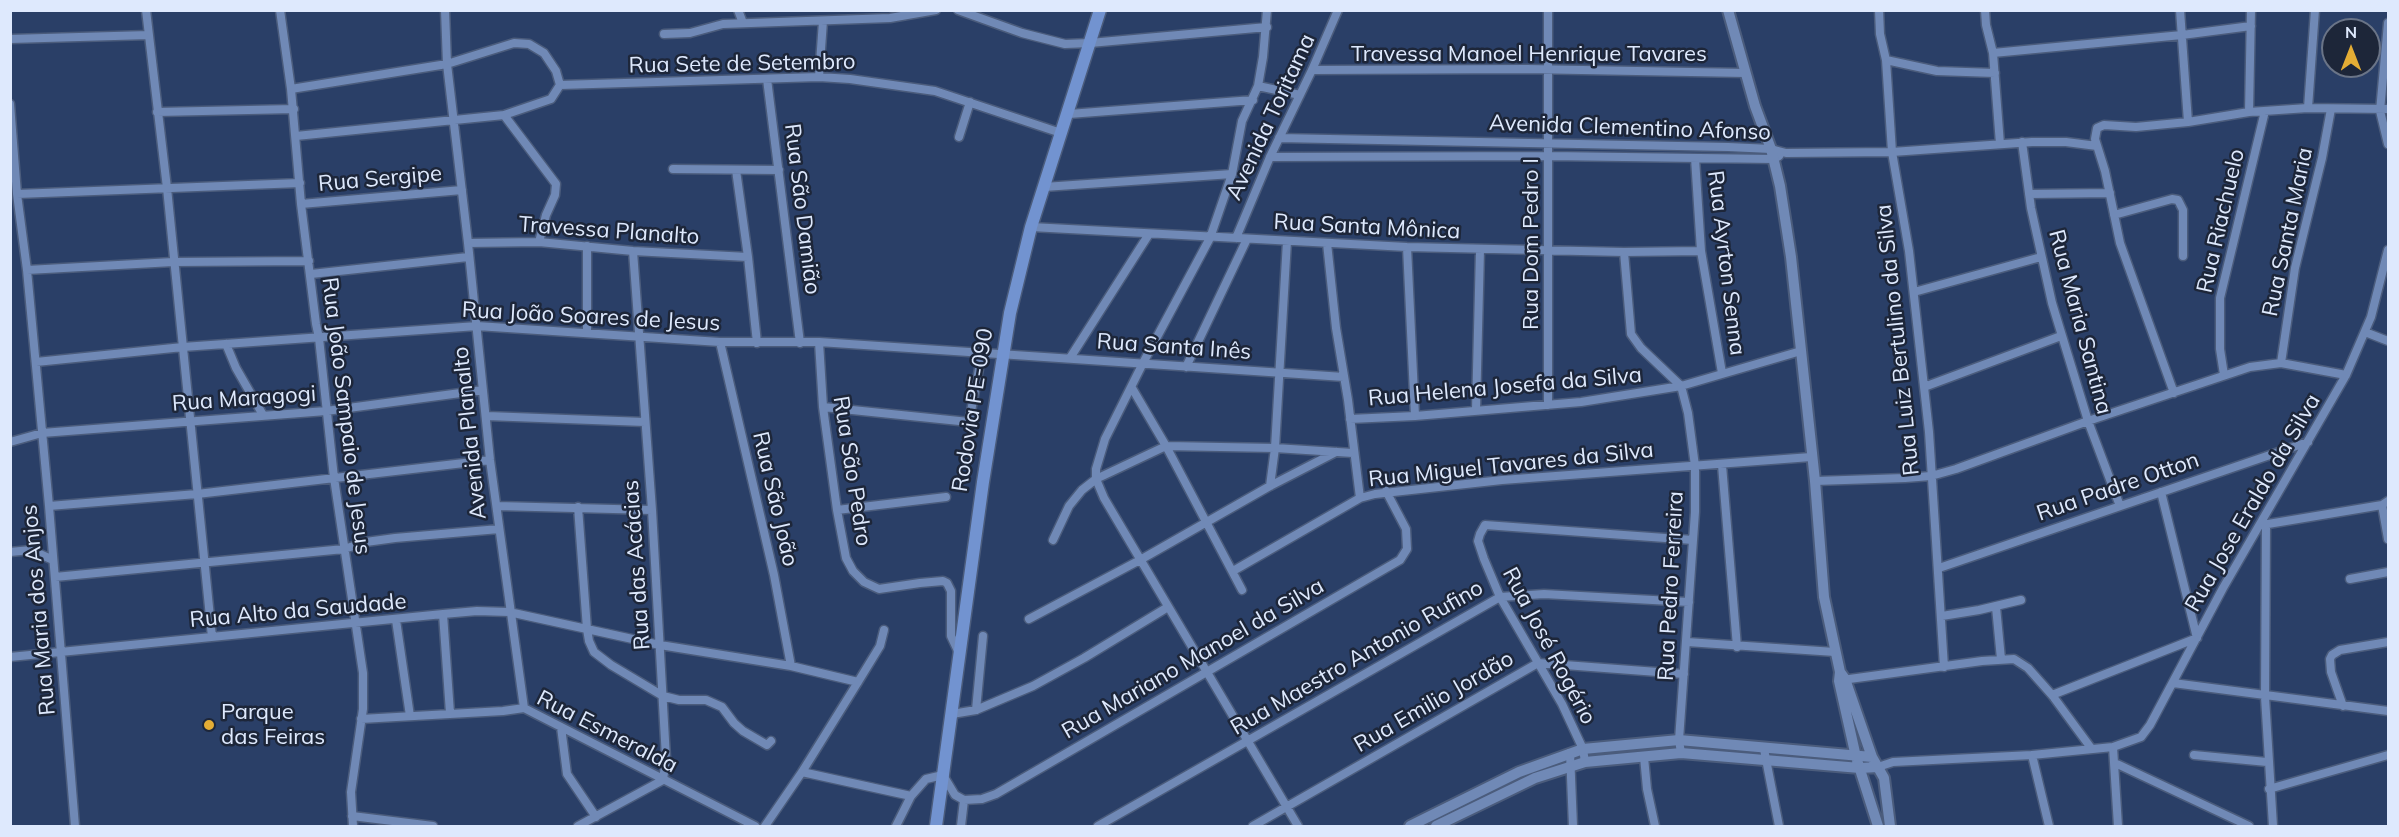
<!DOCTYPE html>
<html>
<head>
<meta charset="utf-8">
<style>
	body { margin:0 }
	#map { position:relative; width:2399px; height:837px; overflow:hidden; background:#2a3f67; font-family:Mulish,sans-serif }
	canvas { display:block }
	.frame { position:absolute; inset:0; border:12px solid #dee9fd; pointer-events:none }
	.north { position:absolute; left:2321px; top:18px; width:60px; height:60px; box-sizing:border-box; background:#1d2639; border:2px solid #6a7487; border-radius:50%; rotate:0deg; font-size:16px; font-weight:700; line-height:24px; text-align:center; color:#dee9fd }
	.north::after { content:''; display:block; margin:auto; width:21px; height:27px; background:#e4ad35; clip-path:polygon(50% 0,100% 100%,50% 72%,0 100%) }
</style>
</head>
<body>
<div id="map">
<canvas width="2399" height="837"></canvas>
<div class="frame"></div>
<div class="north">N</div>
</div>
<script>
const g = document.querySelector('canvas').getContext('2d');
g.lineJoin = 'round';
function shape(rows) {
  const path = new Path2D();
  for (const r of rows) {
    path.moveTo(r[0], r[1]);
    for (let i = 2; i < r.length; i += 2) path.lineTo(r[i], r[i + 1]);
  }
  return path;
}
function stroke(path, color, width, dash) {
  g.strokeStyle = color;
  g.lineWidth = width;
  g.lineCap = dash ? 'butt' : 'round';
  g.setLineDash(dash || []);
  g.stroke(path);
}
function drawText(font, color, halo, rows, align = 'center') {
  g.font = font + ' Mulish,sans-serif';
  g.lineWidth = 5;
  g.setLineDash([]);
  g.textBaseline = 'middle';
  g.strokeStyle = halo;
  g.fillStyle = color;
  for (const [text, x, y, turn = 0] of rows) {
    g.save();
    g.translate(x, y);
    g.rotate((+turn || 0) * Math.PI / 180);
    g.textAlign = isNaN(turn) ? turn : align;
    if (halo) g.strokeText(text, 0, 0);
    g.fillText(text, 0, 0);
    g.restore();
  }
}
const minor = shape([
	[146,10,167,188,212,637],
	[280,10,291,89,301,204,316,324,319,338,334,478,363,673,363,709,351,792,353,826],
	[445,10,447,64,468,243,490,460,524,708],
	[738,10,743,23],
	[958,10,1022,33,1065,44,1090,43,1267,27],
	[1267,10,1263,57,1258,86,1242,121,1232,174,1210,238,1143,363,1105,439,1096,469,1096,479,1104,498,1298,826],
	[1879,10,1880,34,1886,60,1892,152,1909,251,1929,432,1944,667],
	[1985,10,1986,25,1993,53,2000,144],
	[2180,10,2188,122],
	[2388,23,2380,111,2388,144],
	[664,34,690,33,723,24,890,18,936,10],
	[10,39,149,35],
	[1993,53,2182,35,2251,26],
	[1886,60,1937,71,1995,73],
	[1312,70,1527,69,1746,73],
	[819,77,823,21],
	[767,79,800,343],
	[560,85,819,77,850,79,935,91,1061,133],
	[1258,86,1300,95],
	[291,89,447,64,514,43,529,44,544,53,556,71,560,85],
	[10,104,17,194,27,270,49,506,75,826],
	[2308,108,2315,10],
	[157,112,294,109],
	[2249,112,2251,10],
	[1069,114,1253,100],
	[504,115,556,184,555,195,546,215,539,242],
	[296,136,504,115,551,99,560,85],
	[959,137,970,102],
	[1279,138,1728,147,1771,149,1786,153,1892,152,2032,142,2066,142,2097,146],
	[2022,142,2031,208,2052,303,2088,421,2120,506],
	[1270,157,1549,156,1774,159,1779,156],
	[1695,158,1701,251,1722,373],
	[673,169,779,170],
	[736,170,748,257,757,343],
	[1044,187,1232,174],
	[17,194,300,183],
	[2029,194,2110,193],
	[301,204,462,190],
	[2114,215,2172,199,2178,200,2183,210,2183,256],
	[1031,227,1407,247,1624,252,1701,251],
	[1236,238,1270,157,1312,70,1338,10],
	[468,243,539,242,633,251,748,257],
	[1327,243,1336,328,1348,400,1360,498],
	[587,246,587,333],
	[1407,247,1415,416],
	[1624,252,1631,334,1641,348,1681,386,1688,413,1695,466,1695,512,1679,740,1681,753],
	[27,270,173,262,309,261],
	[311,274,468,257],
	[1914,292,2041,257],
	[2365,332,2388,341],
	[720,342,774,575,791,666],
	[819,342,823,407,837,510,846,558,853,571,864,582,879,589,920,583,943,581,947,583,951,591,951,636,959,653],
	[226,344,236,368,263,415],
	[1070,358,1149,234],
	[36,362,183,347,477,326,720,342,819,342,1344,377],
	[2281,363,2295,268,2322,158,2331,109],
	[1186,367,1247,239],
	[2224,375,2220,349,2220,298,2265,111],
	[1924,387,2061,336],
	[1132,388,1166,446,1242,590],
	[2174,393,2120,243,2105,171,2095,139,2097,128,2104,125,2136,127,2188,122,2249,112,2308,108,2388,109],
	[1548,405,1548,10],
	[823,407,969,422,982,353],
	[1476,410,1480,250],
	[487,416,645,422],
	[1350,419,1415,416,1581,402,1681,386,1801,351],
	[10,442,42,433,326,411,483,390],
	[1722,465,1737,647],
	[1815,481,1905,478,1931,476,1956,469,2088,421,2250,367,2281,363,2346,375],
	[1270,486,1275,448,1287,241],
	[2382,505,2388,539],
	[49,506,197,494,490,460],
	[497,506,652,510],
	[578,507,587,629,589,641,594,652,611,665,663,696,679,700,706,700,722,707,734,723,743,731,767,745,771,741],
	[837,510,946,497],
	[2262,525,2382,505,2388,501],
	[2266,525,2265,697,2273,826],
	[1053,540,1069,506,1082,490,1096,479,1166,446,1275,448,1353,453],
	[10,552,31,550,53,560],
	[1939,568,2308,442],
	[1233,571,1360,498,1375,494,1502,480,1811,457],
	[55,577,344,549,366,542,395,538,499,529],
	[2350,579,2388,572],
	[1996,607,2001,659],
	[443,614,450,713],
	[1942,616,1979,610,2021,600],
	[1029,619,1140,560,1270,486,1336,452],
	[396,620,410,716],
	[1687,642,1835,652],
	[10,657,443,614,477,611,509,612,660,645,791,666,858,682],
	[1842,680,1982,661,2014,659,2028,668,2052,695,2091,748],
	[2173,683,2388,711],
	[2052,695,2197,638,2161,492],
	[2343,706,2331,672,2330,659,2332,655,2340,650,2388,642],
	[976,710,983,636],
	[952,714,976,710,1033,686,1084,658,1168,607],
	[361,719,503,711,524,708,755,826],
	[561,727,567,774,596,817],
	[2113,747,2118,826],
	[1764,749,1779,826],
	[1570,753,1573,826],
	[2032,755,2049,826],
	[2194,755,2267,762],
	[1644,757,1647,789,1655,826],
	[1585,762,1583,749,1562,704,1500,597,1484,559,1478,541,1480,534,1485,525,1693,540],
	[2115,763,2249,826],
	[1878,767,1893,762,2032,755,2113,747,2141,737,2150,725,2223,588,2346,375,2371,317,2388,250],
	[802,772,911,796],
	[2269,789,2388,755],
	[352,816,433,826],
	[578,826,663,780,666,758,652,510,633,251],
	[765,826,802,772,858,682,880,646,884,630],
	[896,826,911,796,926,779,943,775,955,795,964,800,982,799,996,794,1400,560,1407,549,1406,529,1386,491],
	[961,826,964,800],
	[1098,826,1500,597,1544,594,1689,602],
	[1253,826,1538,663,1684,674]
]);
const tertiary = shape([
	[1728,10,1755,106,1771,149,1780,186,1791,257,1815,481,1824,597,1840,672,1839,681,1856,757,1878,826],
	[1840,672,1845,679,1872,757,1884,778,1890,826],
	[1410,826,1519,772,1583,749,1679,740,1872,757],
	[1436,826,1535,778,1585,762,1681,753,1860,768,1878,767]
]);
const primary = shape([
	[936,826,983,482,1010,313,1031,227,1100,10]
]);
stroke(minor, '#4b5c7c', 11);
stroke(tertiary, '#4b5c7c', 14);
stroke(primary, '#4b5c7c', 15);
stroke(minor, '#7089b6', 8);
stroke(tertiary, '#7089b6', 10);
stroke(primary, '#7293d0', 12);
for (const [x, y, r, color] of [
	[209,725,6,"#e4ad35"]
]) {
  const dot = new Path2D();
  dot.arc(x, y, r, 0, 2 * Math.PI);
  g.fillStyle = color;
  g.fill(dot);
  stroke(dot, '#1d2639', 2);
}
drawText('22px', '#dee9fd', '#1d2639', [
	["Travessa Manoel Henrique Tavares",1529,54],
	["Rua Sete de Setembro",742,64,-1],
	["Avenida Toritama",1271,117,-65],
	["Avenida Clementino Afonso",1630,128,2],
	["Rua Sergipe",380,179,-5],
	["Rua São Damião",802,209,83],
	["Rua Riachuelo",2221,221,-77],
	["Rua Santa Mônica",1367,227,3],
	["Travessa Planalto",609,231,4],
	["Rua Santa Maria",2288,232,-78],
	["Rua Dom Pedro I",1531,244,-90],
	["Rua Ayrton Senna",1726,263,83],
	["Rua João Soares de Jesus",591,317,3],
	["Rua Maria Santina",2080,322,75],
	["Rua Luiz Bertulino da Silva",1898,340,-96],
	["Rua Santa Inês",1174,347,4],
	["Rua Helena Josefa da Silva",1505,387,-5],
	["Rua Maragogi",244,399,-4],
	["Rodovia PE-090",973,410,-81],
	["Rua João Sampaio de Jesus",346,416,83],
	["Avenida Planalto",470,433,-96],
	["Rua Miguel Tavares da Silva",1511,465,-6],
	["Rua São Pedro",852,471,81],
	["Rua Padre Otton",2118,487,-19],
	["Rua São João",775,499,77],
	["Rua Jose Eraldo da Silva",2253,503,-60],
	["Rua das Acácias",637,565,-94],
	["Rua Pedro Ferreira",1671,586,-87],
	["Rua Maria dos Anjos",39,610,-95],
	["Rua Alto da Saudade",298,611,-5],
	["Rua José Rogério",1549,646,62],
	["Rua Maestro Antonio Rufino",1357,658,-30],
	["Rua Mariano Manoel da Silva",1193,659,-30],
	["Rua Emilio Jordão",1434,702,-30],
	["Rua Esmeralda",607,732,27]
]);
drawText('22px', '#dee9fd', '#1d2639', [
	["Parque",221,712],
	["das Feiras",221,737]
], 'left');
</script>
</body>
</html>
